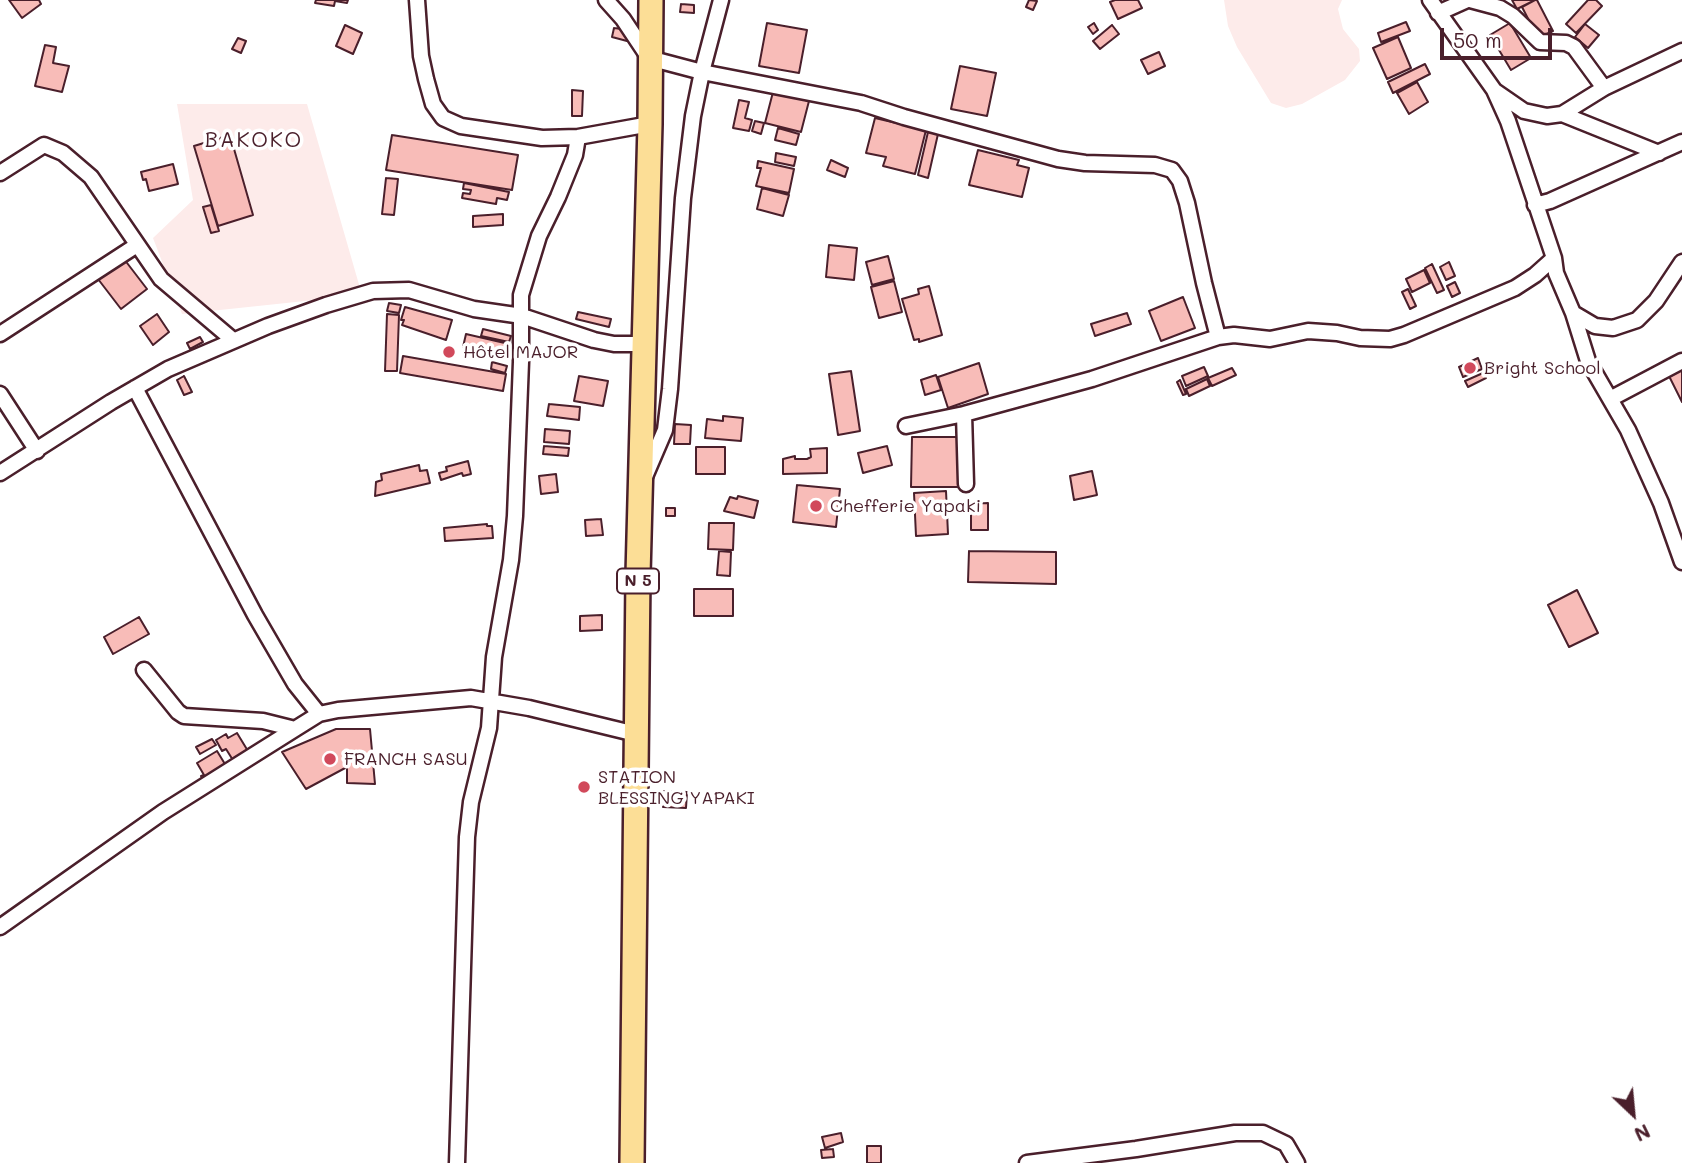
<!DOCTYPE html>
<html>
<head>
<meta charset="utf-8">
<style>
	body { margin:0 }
	#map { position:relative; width:1682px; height:1163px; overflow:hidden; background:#fff; font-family:Mali,sans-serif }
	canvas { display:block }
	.north { position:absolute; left:1598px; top:1079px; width:70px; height:70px; -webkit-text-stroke:5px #fff; paint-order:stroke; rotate:154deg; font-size:19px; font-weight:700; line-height:28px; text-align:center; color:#4a1f2b }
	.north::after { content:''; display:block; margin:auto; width:24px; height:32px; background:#4a1f2b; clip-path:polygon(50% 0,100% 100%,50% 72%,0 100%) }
	.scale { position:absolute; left:1440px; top:28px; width:112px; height:32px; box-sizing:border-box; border:4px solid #4a1f2b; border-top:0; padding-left:9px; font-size:21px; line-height:24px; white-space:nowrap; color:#4a1f2b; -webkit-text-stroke:5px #fff; paint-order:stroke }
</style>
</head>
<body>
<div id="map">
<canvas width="1682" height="1163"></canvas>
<div class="north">N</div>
<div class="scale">50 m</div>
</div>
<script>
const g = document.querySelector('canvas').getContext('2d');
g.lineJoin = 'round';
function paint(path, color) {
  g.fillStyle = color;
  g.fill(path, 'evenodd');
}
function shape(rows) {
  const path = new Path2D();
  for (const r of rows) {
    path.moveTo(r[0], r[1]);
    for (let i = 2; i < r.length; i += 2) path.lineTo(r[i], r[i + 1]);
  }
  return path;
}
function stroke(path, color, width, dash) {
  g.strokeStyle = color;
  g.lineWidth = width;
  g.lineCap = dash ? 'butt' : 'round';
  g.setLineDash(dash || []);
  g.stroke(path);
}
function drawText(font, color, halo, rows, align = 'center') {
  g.font = font + ' Mali,sans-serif';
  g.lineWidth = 7;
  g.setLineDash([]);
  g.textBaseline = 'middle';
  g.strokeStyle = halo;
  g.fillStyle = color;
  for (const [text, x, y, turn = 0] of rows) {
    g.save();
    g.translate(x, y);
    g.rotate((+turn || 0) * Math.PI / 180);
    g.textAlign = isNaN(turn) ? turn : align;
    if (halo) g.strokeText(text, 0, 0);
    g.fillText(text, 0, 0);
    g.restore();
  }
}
paint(shape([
	[1224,0,1342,0,1338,9,1343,29,1359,49,1360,61,1345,80,1302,104,1286,108,1271,103,1237,47,1228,26],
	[177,104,307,104,362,295,182,314,153,238,193,200]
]), '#fdebea');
const building = shape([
	[9,0,39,0,41,4,22,18,9,0],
	[316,0,348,0,347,3,335,1,334,6,315,3,316,0],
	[1029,0,1037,1,1033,10,1026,7,1029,0],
	[1115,0,1138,0,1142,8,1118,19,1110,2,1115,0],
	[1512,0,1535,0,1517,9,1512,0],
	[1535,0,1537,0,1553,31,1538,38,1522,7,1535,0],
	[1588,0,1596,0,1602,6,1576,33,1566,24,1588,0],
	[681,4,694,5,694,13,680,12,681,4],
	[1406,22,1410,31,1381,42,1378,33,1406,22],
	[767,23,807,30,799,73,759,66,767,23],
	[1094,23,1098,30,1093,34,1088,27,1094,23],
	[1510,23,1531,58,1511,70,1490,35,1510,23],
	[1585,24,1599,35,1588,48,1575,37,1585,24],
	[345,25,362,33,353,54,336,46,345,25],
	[1112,25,1119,34,1100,49,1093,41,1112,25],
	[614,28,630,30,627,41,612,37,614,28],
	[1398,37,1411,68,1387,79,1373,48,1398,37],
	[238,38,246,41,241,53,232,49,238,38],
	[45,45,56,47,53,63,69,66,62,92,35,86,45,45],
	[1159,52,1165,66,1148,74,1141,60,1159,52],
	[1425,64,1430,74,1393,93,1388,82,1425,64],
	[960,66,996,73,987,116,951,109,960,66],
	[1417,82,1428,102,1409,114,1397,93,1417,82],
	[572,90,583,91,582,116,572,116,572,90],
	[773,92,809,101,801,132,765,123,773,92],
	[739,100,749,102,745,118,752,120,749,131,733,128,739,100],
	[875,118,926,130,915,174,883,166,886,157,866,153,875,118],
	[755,121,764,123,761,134,752,131,755,121],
	[778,128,799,134,796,145,775,140,778,128],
	[928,132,938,134,928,178,918,175,928,132],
	[230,135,253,215,218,226,194,146,230,135],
	[392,135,518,155,512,190,386,170,392,135],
	[978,150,1019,160,1017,165,1029,168,1022,197,969,185,978,150],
	[776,153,796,157,794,166,775,162,776,153],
	[831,160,848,168,845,177,827,170,831,160],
	[758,161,794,169,789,193,756,186,761,168,757,168,758,161],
	[173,164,178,184,149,191,146,179,143,180,141,172,173,164],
	[386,178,398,179,394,215,382,214,386,178],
	[464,183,509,192,507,200,497,198,496,204,462,198,463,193,470,194,471,190,463,189,464,183],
	[762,188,789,195,783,216,757,209,762,188],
	[211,205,219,231,211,233,203,207,211,205],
	[503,214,503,225,473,227,473,216,503,214],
	[829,245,857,248,854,280,826,277,829,245],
	[888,256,894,279,872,285,866,262,888,256],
	[124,259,147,289,121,309,98,279,124,259],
	[1449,262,1455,276,1446,280,1440,267,1449,262],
	[1432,264,1444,290,1437,293,1425,268,1432,264],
	[1424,270,1430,283,1412,292,1406,279,1424,270],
	[894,281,902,312,879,318,871,287,894,281],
	[1455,282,1460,293,1452,297,1447,286,1455,282],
	[929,286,942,335,919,342,919,339,914,340,902,299,919,294,918,289,929,286],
	[1408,289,1416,306,1410,309,1402,292,1408,289],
	[1183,297,1195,328,1161,341,1149,311,1183,297],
	[389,303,401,305,399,313,387,311,389,303],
	[405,307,452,320,446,340,402,325,404,320,401,320,405,307],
	[578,312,611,319,609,327,576,319,578,312],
	[1127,313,1131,324,1095,336,1091,324,1127,313],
	[157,314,169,332,153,345,140,326,157,314],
	[387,314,399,315,397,371,385,371,387,314],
	[483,329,511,336,509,342,481,336,483,329],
	[466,334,509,344,505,358,463,347,466,334],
	[200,337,203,342,190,349,187,343,200,337],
	[403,356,506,374,503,391,400,373,403,356],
	[1478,358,1482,369,1463,377,1459,367,1478,358],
	[492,362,507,366,505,373,491,369,492,362],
	[979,363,988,394,948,408,938,377,979,363],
	[1204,367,1208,376,1186,386,1182,376,1204,367],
	[1232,368,1236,375,1212,386,1208,378,1232,368],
	[1682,370,1682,402,1669,376,1682,370],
	[851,371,860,431,838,435,829,374,851,371],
	[1483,373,1486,378,1468,387,1465,381,1483,373],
	[936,375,941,390,925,395,921,380,936,375],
	[184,376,192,392,184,395,177,380,184,376],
	[579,376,608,381,603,406,574,401,579,376],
	[1207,379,1210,386,1189,396,1186,389,1207,379],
	[1180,380,1186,394,1183,395,1177,382,1180,380],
	[549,404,580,407,579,420,547,416,549,404],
	[723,416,743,418,741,441,705,438,707,419,723,421,723,416],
	[675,424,691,425,690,444,674,444,675,424],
	[545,429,570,431,569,444,544,442,545,429],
	[912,437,958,437,958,487,911,487,912,437],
	[544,446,569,448,568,456,543,454,544,446],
	[887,446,892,465,863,473,858,453,887,446],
	[696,447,725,447,725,474,696,474,696,447],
	[827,448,827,473,783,474,783,459,795,456,795,459,807,459,811,457,810,449,827,448],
	[468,461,471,474,463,476,462,473,441,480,439,473,447,471,446,467,468,461],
	[419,465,420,471,427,470,430,483,375,496,376,482,382,480,381,474,419,465],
	[1092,471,1097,495,1074,500,1070,476,1092,471],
	[556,474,558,492,541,494,539,476,556,474],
	[797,485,840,489,836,527,793,522,797,485],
	[946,491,948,534,916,536,914,493,946,491],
	[738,496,758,501,754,518,724,511,730,497,737,499,738,496],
	[988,503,988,530,971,530,971,504,988,503],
	[666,508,675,508,675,516,666,516,666,508],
	[601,519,603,535,586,536,585,520,601,519],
	[709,523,734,523,733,550,708,549,709,523],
	[487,524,487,526,492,526,493,538,445,541,444,528,487,524],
	[719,551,731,552,730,576,717,575,719,551],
	[969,551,1056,552,1056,584,968,582,969,551],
	[694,589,733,589,733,616,694,616,694,589],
	[1577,590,1598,633,1569,647,1548,605,1577,590],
	[602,615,602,630,580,631,580,616,602,615],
	[139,617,149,634,113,654,104,637,139,617],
	[336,729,370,729,375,784,347,783,347,767,306,789,282,752,336,729],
	[237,733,251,756,236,765,226,749,222,751,216,740,226,734,228,738,237,733],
	[212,739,216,745,200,754,196,747,212,739],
	[217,751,228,769,205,783,201,776,204,775,197,763,217,751],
	[664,791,687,792,686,808,663,807,664,791],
	[724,794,738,795,738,804,724,804,724,794],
	[841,1133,843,1142,825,1148,822,1137,841,1133],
	[867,1146,881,1146,881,1163,867,1163,867,1146],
	[833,1149,834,1157,822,1158,821,1150,833,1149]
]);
paint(building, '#f8bcb8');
stroke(building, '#4a1f2b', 2);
const minor = shape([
	[417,0,421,56,426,79,433,104,443,118,461,126,542,138,578,137,650,124],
	[606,0,623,19,649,58,702,72,861,103,904,117,1058,159,1085,163,1155,165,1172,170,1180,181,1187,203,1204,283,1218,337],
	[1430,0,1494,90,1508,121,1554,258,1556,273,1573,313,1588,361,1628,430,1661,503,1682,562],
	[1470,0,1500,8,1513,16,1540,42,1566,43,1574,47,1604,88],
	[1438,13,1467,0],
	[1495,91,1524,111,1547,116,1562,114,1604,88,1682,51],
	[1562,114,1659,153],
	[0,173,44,145,63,153,91,177,161,279,233,340],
	[1535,205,1550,201,1682,142],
	[1573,313,1595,326,1613,328,1637,320,1656,301,1682,262],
	[0,334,137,245],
	[135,388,255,615,295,684,319,714],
	[0,394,37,451],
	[1610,399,1682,361],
	[964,414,966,484],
	[906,426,964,414,1092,379,1218,337,1234,335,1270,339,1308,331,1337,333,1360,338,1390,339,1404,335,1515,288,1535,275,1554,258],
	[0,473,111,402,168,369,268,326,326,305,373,291,409,290,474,309,522,316,594,340,614,344,644,344],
	[644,479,665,430,670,389,683,198,693,116,702,72,721,0],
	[144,670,178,712,184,716,263,721,295,729,319,714,338,710,471,698,529,708,636,734],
	[0,927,163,812,295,729],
	[457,1163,467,837,471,802,489,728,494,657,511,560,515,516,521,362,521,295,539,236,558,197,575,155,578,137],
	[1027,1163,1136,1149,1235,1133,1263,1133,1286,1144,1297,1163]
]);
const trunk = shape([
	[632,1163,638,575,650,124,651,0]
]);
stroke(minor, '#4a1f2b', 19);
stroke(trunk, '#4a1f2b', 28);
stroke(minor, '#fff', 14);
stroke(trunk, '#fcde96', 23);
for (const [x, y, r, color] of [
	[449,352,7,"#d1495b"],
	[1470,368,7,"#d1495b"],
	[816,506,7,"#d1495b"],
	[330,759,7,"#d1495b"],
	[584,787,7,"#d1495b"]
]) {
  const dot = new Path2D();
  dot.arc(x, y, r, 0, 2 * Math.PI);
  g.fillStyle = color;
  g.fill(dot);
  stroke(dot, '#fff', 2.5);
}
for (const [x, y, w] of [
	[638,581,42]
]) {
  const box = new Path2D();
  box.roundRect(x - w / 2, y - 12.5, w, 25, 5);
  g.fillStyle = '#fff';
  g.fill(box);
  stroke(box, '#4a1f2b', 2);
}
drawText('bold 16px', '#4a1f2b', null, [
	["N 5",638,581]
]);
drawText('18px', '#4a1f2b', '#fff', [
	["Hôtel MAJOR",463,352],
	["Bright School",1484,368],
	["Chefferie Yapaki",830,506],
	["FRANCH SASU",344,759],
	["STATION",598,777],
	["BLESSING YAPAKI",598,798]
], 'left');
g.letterSpacing = '2px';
drawText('21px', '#4a1f2b', '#fff', [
	["BAKOKO",254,141]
]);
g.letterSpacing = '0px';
</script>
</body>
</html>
